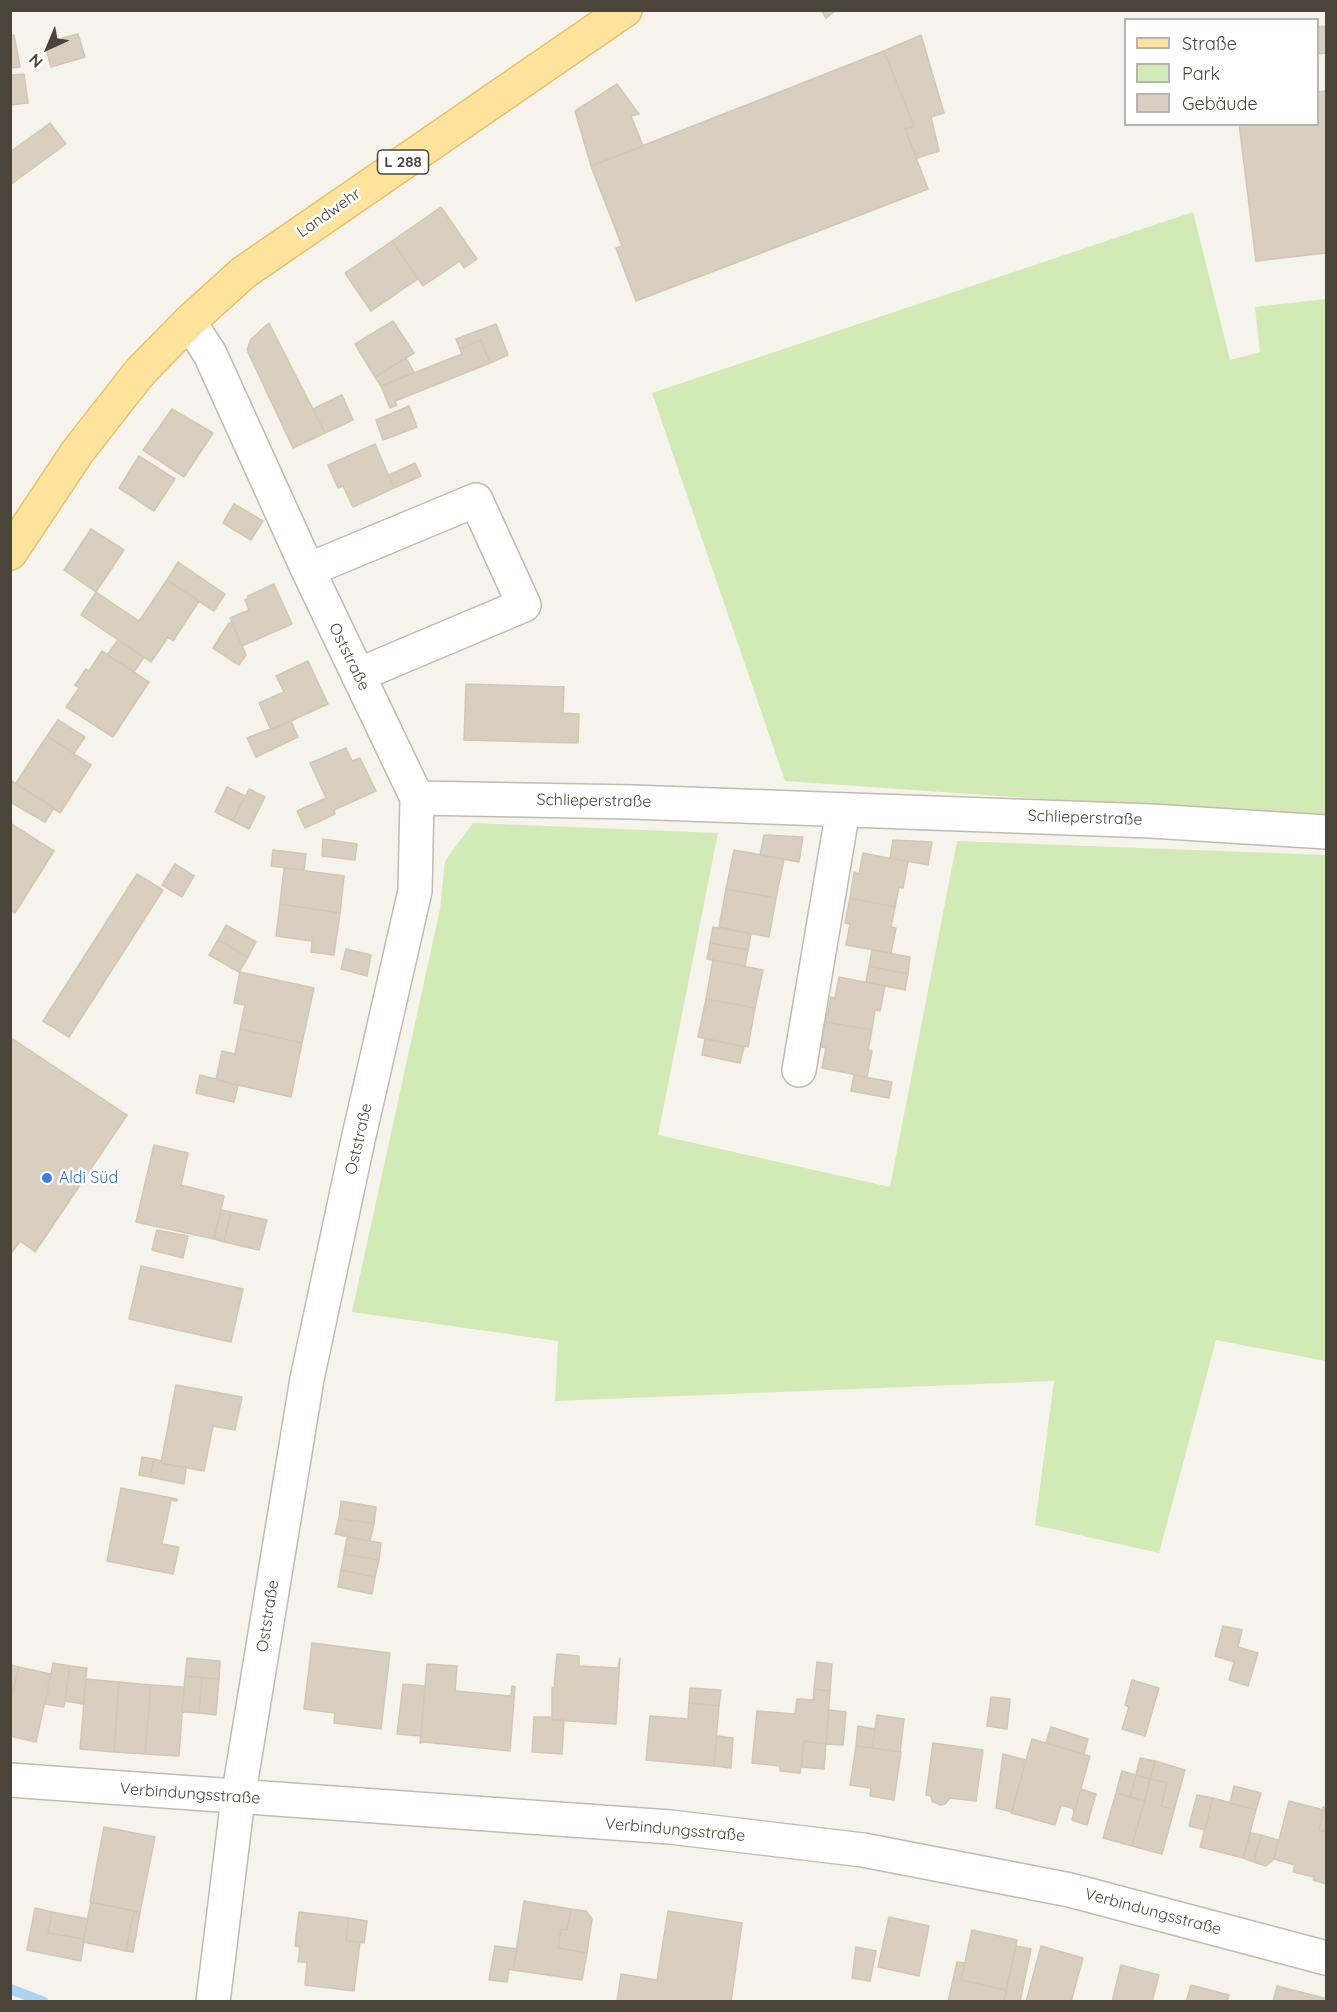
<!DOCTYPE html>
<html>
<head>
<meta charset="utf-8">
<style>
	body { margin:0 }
	#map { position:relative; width:1337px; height:2012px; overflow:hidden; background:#f6f3ec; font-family:Quicksand,sans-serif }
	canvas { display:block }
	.frame { position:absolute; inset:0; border:12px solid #4b4439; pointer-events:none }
	.legend { position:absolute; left:1124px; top:18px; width:195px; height:108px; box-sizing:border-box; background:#fff; border:2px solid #b7b4b0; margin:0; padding:8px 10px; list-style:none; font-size:18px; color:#4b4439 }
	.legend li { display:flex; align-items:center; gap:12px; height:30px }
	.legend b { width:30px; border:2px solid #b7b4b0 }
	.north { position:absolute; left:18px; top:18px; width:60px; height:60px; -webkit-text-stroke:4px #fff; paint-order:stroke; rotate:224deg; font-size:16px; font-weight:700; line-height:24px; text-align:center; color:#4b4439 }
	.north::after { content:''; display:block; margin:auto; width:21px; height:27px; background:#4b4439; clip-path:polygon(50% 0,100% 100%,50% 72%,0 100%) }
</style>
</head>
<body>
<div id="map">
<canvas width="1337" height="2012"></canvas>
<div class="frame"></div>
<ul class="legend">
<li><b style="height:8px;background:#ffe39c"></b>Straße</li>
<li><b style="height:16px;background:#d2eab5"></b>Park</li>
<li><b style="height:16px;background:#d8cfc1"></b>Gebäude</li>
</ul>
<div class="north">N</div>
</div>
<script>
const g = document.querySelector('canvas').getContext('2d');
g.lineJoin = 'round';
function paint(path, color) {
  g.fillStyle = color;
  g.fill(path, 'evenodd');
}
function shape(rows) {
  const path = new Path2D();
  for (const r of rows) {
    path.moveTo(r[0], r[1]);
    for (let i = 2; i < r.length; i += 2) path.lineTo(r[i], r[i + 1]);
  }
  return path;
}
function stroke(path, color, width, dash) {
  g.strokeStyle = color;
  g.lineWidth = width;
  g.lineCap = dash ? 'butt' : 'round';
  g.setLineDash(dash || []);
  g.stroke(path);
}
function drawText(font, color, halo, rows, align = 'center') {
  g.font = font + ' Quicksand,sans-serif';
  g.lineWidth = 5;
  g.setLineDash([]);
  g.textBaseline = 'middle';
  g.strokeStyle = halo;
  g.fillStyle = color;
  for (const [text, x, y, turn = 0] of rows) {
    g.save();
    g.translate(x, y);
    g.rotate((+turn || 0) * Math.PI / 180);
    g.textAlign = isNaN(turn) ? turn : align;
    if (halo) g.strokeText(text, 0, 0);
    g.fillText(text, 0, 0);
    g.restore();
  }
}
paint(shape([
	[1193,212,1230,360,1260,352,1255,307,1326,299,1326,819,785,781,652,393],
	[473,823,718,833,658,1135,890,1187,957,841,1326,855,1326,1361,1216,1340,1159,1553,1035,1525,1054,1381,555,1401,558,1341,352,1312,440,909,445,861]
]), '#d2eab5');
stroke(shape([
	[10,1989,44,2002]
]), '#a9d4f2', 10);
const building = shape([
	[821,10,837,10,826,18,821,10],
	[1326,26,1326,53,1318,54,1318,27,1326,26],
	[78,34,85,57,51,67,46,49,63,44,62,38,78,34],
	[14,35,20,67,10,68,10,36,14,35],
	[921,35,944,113,931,117,939,151,917,158,905,129,914,126,884,51,921,35],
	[884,51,914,126,905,129,928,189,636,301,616,248,622,246,591,166,884,51],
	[24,74,28,103,10,105,10,75,24,74],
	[617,84,639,114,631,116,643,146,591,166,575,111,617,84],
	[1326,91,1326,253,1256,261,1239,124,1318,124,1318,92,1326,91],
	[50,123,66,144,10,185,10,152,50,123],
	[441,207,477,259,464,268,460,261,423,286,392,241,441,207],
	[392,241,418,279,371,311,345,273,392,241],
	[393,321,414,353,375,377,355,344,393,321],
	[269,323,325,433,293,448,247,350,251,339,269,323],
	[496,324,508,355,490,363,481,340,460,349,456,339,496,324],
	[481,340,490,363,395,401,397,405,390,408,381,386,462,354,460,349,481,340],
	[406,358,414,372,381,386,375,377,406,358],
	[342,395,353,420,325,433,313,409,342,395],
	[409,406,417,427,383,440,376,420,409,406],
	[172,409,213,433,184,477,143,450,172,409],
	[375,444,394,488,353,507,343,486,338,488,328,465,375,444],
	[139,456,175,479,154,511,119,488,139,456],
	[415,463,421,476,394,488,389,475,415,463],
	[234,504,263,521,251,540,223,523,234,504],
	[91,529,124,550,96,592,64,570,91,529],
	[178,562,225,594,214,611,167,580,178,562],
	[167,580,199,601,173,641,168,637,151,662,81,615,96,592,139,621,167,580],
	[274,584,292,624,242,646,230,618,249,610,245,600,248,598,248,596,274,584],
	[229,623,232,623,246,655,239,665,213,648,229,623],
	[118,640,144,657,134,672,107,655,118,640],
	[102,651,149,682,113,737,66,707,79,688,75,685,86,669,89,671,102,651],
	[308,661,328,704,271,730,259,703,284,692,276,676,308,661],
	[466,684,564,687,563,713,579,714,578,743,464,740,466,684],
	[58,720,85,737,74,753,47,736,58,720],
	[291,721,298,737,256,757,247,738,291,721],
	[47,736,91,765,60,813,16,783,47,736],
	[346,748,352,761,360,758,376,791,334,810,335,814,305,828,297,811,326,798,310,763,346,748],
	[10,780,54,808,45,822,10,802,10,780],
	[227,787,245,796,233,821,215,812,227,787],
	[249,789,265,797,249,829,233,821,249,789],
	[10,823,54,851,15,913,10,910,10,823],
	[764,835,803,837,799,862,760,855,764,835],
	[323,839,357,844,355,860,322,856,323,839],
	[893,840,932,842,928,865,890,858,893,840],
	[273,850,306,854,304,870,271,866,273,850],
	[734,850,784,859,776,898,726,889,734,850],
	[863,853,908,862,903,888,899,887,895,907,850,898,854,872,859,874,863,853],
	[175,864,194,876,182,897,162,885,175,864],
	[284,868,344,876,340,913,280,904,284,868],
	[137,874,163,890,69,1037,43,1021,137,874],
	[726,889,776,898,769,937,719,927,726,889],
	[850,898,895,907,891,927,896,928,891,953,846,945,850,924,845,923,850,898],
	[280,904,340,913,334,955,311,952,312,941,276,936,280,904],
	[226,925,256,942,248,957,218,940,226,925],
	[713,927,751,934,748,950,710,943,713,927],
	[218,940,248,957,239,972,209,955,218,940],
	[710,943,748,950,745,966,707,959,710,943],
	[346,949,371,955,367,976,341,969,346,949],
	[872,950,910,957,908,974,869,966,872,950],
	[713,960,763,970,755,1008,706,999,713,960],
	[869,966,908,974,905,990,866,982,869,966],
	[240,972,314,988,302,1043,240,1029,245,1005,234,1003,240,972],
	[839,977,885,986,880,1011,875,1010,872,1030,826,1022,831,997,835,998,839,977],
	[706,999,755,1008,748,1047,698,1037,706,999],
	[826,1022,872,1030,868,1050,872,1051,867,1077,822,1068,826,1048,821,1047,826,1022],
	[240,1029,302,1043,291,1097,216,1080,222,1051,235,1054,240,1029],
	[10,1037,127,1115,35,1252,20,1241,10,1255,10,1037],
	[705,1039,744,1047,740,1063,702,1055,705,1039],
	[200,1075,238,1085,234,1102,196,1093,200,1075],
	[854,1075,892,1082,889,1098,851,1091,854,1075],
	[154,1145,188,1153,181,1185,224,1196,214,1239,136,1222,154,1145],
	[221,1210,231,1212,224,1242,214,1239,221,1210],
	[231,1212,267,1220,259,1250,224,1242,231,1212],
	[157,1230,188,1236,183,1258,152,1250,157,1230],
	[141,1266,243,1289,231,1342,129,1319,141,1266],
	[176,1385,242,1397,235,1430,213,1426,204,1471,161,1463,176,1385],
	[142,1457,154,1459,150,1477,139,1475,142,1457],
	[154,1459,161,1461,161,1463,186,1468,184,1484,150,1477,154,1459],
	[121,1488,177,1499,177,1501,171,1500,162,1544,179,1547,173,1574,107,1561,121,1488],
	[341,1501,376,1507,374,1524,339,1518,341,1501],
	[339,1518,374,1524,370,1541,335,1534,339,1518],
	[347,1537,381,1543,379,1560,344,1554,347,1537],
	[344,1554,379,1560,375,1577,341,1570,344,1554],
	[341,1570,375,1577,372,1594,338,1587,341,1570],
	[1223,1626,1242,1630,1238,1647,1258,1653,1248,1686,1229,1680,1234,1662,1215,1656,1223,1626],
	[312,1643,390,1653,381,1729,334,1723,335,1713,304,1709,312,1643],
	[557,1654,579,1656,579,1666,618,1668,620,1658,616,1724,552,1720,552,1688,554,1688,557,1654],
	[187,1658,220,1661,219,1679,185,1676,187,1658],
	[817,1662,832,1664,830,1691,814,1689,817,1662],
	[53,1663,70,1666,64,1707,45,1704,53,1663],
	[427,1664,457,1666,455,1691,511,1696,512,1686,515,1687,510,1751,424,1742,420,1743,427,1664],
	[10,1665,19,1667,10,1702,10,1665],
	[70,1666,87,1668,83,1704,65,1701,70,1666],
	[19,1667,51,1674,36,1742,10,1736,10,1702,19,1667],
	[185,1676,202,1678,199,1713,182,1712,185,1676],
	[202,1678,219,1679,216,1715,199,1713,202,1678],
	[86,1679,119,1682,114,1752,80,1749,86,1679],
	[1132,1680,1159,1688,1145,1736,1122,1729,1129,1707,1125,1705,1132,1680],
	[119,1682,151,1685,145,1754,114,1752,119,1682],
	[403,1684,425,1686,421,1736,397,1734,403,1684],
	[151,1685,184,1687,179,1756,145,1754,151,1685],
	[690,1688,721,1690,719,1706,689,1703,690,1688],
	[814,1689,830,1691,826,1744,804,1741,800,1773,780,1771,780,1766,752,1763,757,1711,795,1714,797,1699,813,1700,814,1689],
	[991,1697,1010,1699,1007,1729,987,1726,991,1697],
	[689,1703,719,1706,714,1766,646,1760,650,1716,688,1719,689,1703],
	[829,1710,846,1712,843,1745,826,1744,829,1710],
	[877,1715,904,1719,900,1752,872,1748,877,1715],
	[534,1717,552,1717,552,1720,564,1720,562,1754,532,1752,534,1717],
	[858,1726,875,1729,872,1748,856,1746,858,1726],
	[1051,1727,1088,1739,1084,1754,1046,1743,1051,1727],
	[717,1736,733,1738,731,1768,714,1766,717,1736],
	[1032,1739,1090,1756,1075,1809,1061,1805,1055,1825,1011,1813,1032,1739],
	[804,1741,826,1744,824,1769,802,1767,804,1741],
	[933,1743,983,1750,976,1801,950,1798,945,1804,940,1805,932,1801,931,1796,926,1795,933,1743],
	[856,1746,901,1752,894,1800,870,1796,871,1788,850,1785,856,1746],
	[1003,1754,1026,1760,1012,1812,996,1808,1003,1754],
	[1140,1758,1155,1761,1150,1779,1136,1775,1140,1758],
	[1155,1761,1185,1770,1174,1810,1161,1806,1167,1783,1150,1779,1155,1761],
	[1122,1771,1136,1775,1130,1797,1116,1793,1122,1771],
	[1136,1775,1150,1779,1145,1801,1130,1797,1136,1775],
	[1150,1779,1167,1783,1161,1806,1174,1810,1162,1854,1132,1846,1150,1779],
	[1234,1786,1261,1793,1256,1810,1230,1803,1234,1786],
	[1081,1789,1096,1794,1087,1825,1072,1820,1074,1812,1073,1809,1075,1809,1081,1789],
	[1116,1793,1145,1801,1132,1846,1103,1838,1116,1793],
	[1197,1795,1213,1798,1205,1830,1189,1826,1197,1795],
	[1213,1798,1256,1810,1243,1858,1200,1847,1213,1798],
	[1289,1801,1324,1810,1319,1830,1326,1832,1326,1884,1313,1880,1314,1877,1293,1872,1295,1865,1274,1859,1289,1801],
	[1323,1807,1326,1807,1326,1832,1319,1830,1323,1807],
	[104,1827,155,1837,140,1912,90,1902,104,1827],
	[1251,1833,1261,1835,1254,1862,1243,1858,1251,1833],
	[1261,1835,1278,1840,1274,1859,1266,1866,1254,1862,1261,1835],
	[524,1901,571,1909,567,1930,561,1929,558,1948,587,1953,582,1980,513,1970,524,1901],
	[91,1902,134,1911,126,1951,83,1942,91,1902],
	[35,1908,52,1912,48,1933,84,1939,81,1961,27,1950,35,1908],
	[571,1909,586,1911,592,1919,587,1953,558,1948,561,1929,567,1930,571,1909],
	[134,1911,140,1912,133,1952,126,1951,134,1911],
	[668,1911,742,1923,731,2002,617,2002,621,1974,657,1980,668,1911],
	[52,1912,88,1919,84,1939,48,1933,52,1912],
	[299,1912,349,1918,346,1941,360,1942,354,1991,305,1985,307,1962,298,1962,300,1947,295,1946,299,1912],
	[889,1917,929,1926,919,1976,878,1967,889,1917],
	[349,1918,367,1921,364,1943,346,1941,349,1918],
	[972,1930,1017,1940,1006,1990,961,1980,972,1930],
	[495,1946,517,1949,513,1970,509,1969,507,1982,489,1980,495,1946],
	[1016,1946,1031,1949,1020,2002,1004,2002,1016,1946],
	[1041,1946,1083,1958,1071,2002,1026,2002,1041,1946],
	[856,1947,876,1951,870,1981,852,1978,856,1947],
	[957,1962,965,1963,961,1980,1006,1990,1004,2002,948,2002,957,1962],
	[1121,1965,1159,1975,1152,2002,1112,2002,1121,1965],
	[1191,1985,1229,1995,1227,2002,1186,2002,1191,1985],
	[1277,1986,1324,1998,1323,2002,1273,2002,1277,1986]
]);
paint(building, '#d8cfc1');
stroke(building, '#d3c7b4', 1.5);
const minor = shape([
	[189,322,210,354,308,570,417,798,415,891,358,1140,307,1379,238,1798,213,2002],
	[308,570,476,500,524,605,358,675],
	[417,798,632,802,1151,821,1326,832],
	[799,1070,843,810],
	[10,1780,670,1827,863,1850,1070,1890,1326,1958]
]);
const major = shape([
	[10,553,78,451,140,372,189,322,243,273,625,10]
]);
stroke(minor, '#c2bbae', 36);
stroke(major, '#e6c16a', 36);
stroke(minor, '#fff', 33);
stroke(major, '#ffe39c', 33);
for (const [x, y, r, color] of [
	[47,1178,6,"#3f7fe0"]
]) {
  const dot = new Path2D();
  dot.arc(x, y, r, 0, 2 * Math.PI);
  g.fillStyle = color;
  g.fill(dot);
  stroke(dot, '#fff', 2);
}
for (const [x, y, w] of [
	[403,162,51]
]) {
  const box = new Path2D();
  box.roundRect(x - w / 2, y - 12, w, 24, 4.5);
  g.fillStyle = '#fff';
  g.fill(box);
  stroke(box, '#4b4439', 1.5);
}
drawText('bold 15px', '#4b4439', null, [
	["L 288",403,162]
]);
drawText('16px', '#4b4439', '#fff', [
	["Landwehr",329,213,-35],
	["Oststraße",349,657,64],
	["Schlieperstraße",594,801,1],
	["Schlieperstraße",1085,818,2],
	["Oststraße",359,1139,-77],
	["Oststraße",268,1616,-81],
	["Verbindungsstraße",190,1794,4],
	["Verbindungsstraße",675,1830,5],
	["Verbindungsstraße",1153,1912,15]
]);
drawText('16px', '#366cbe', '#fff', [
	["Aldi Süd",59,1178]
], 'left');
</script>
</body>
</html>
